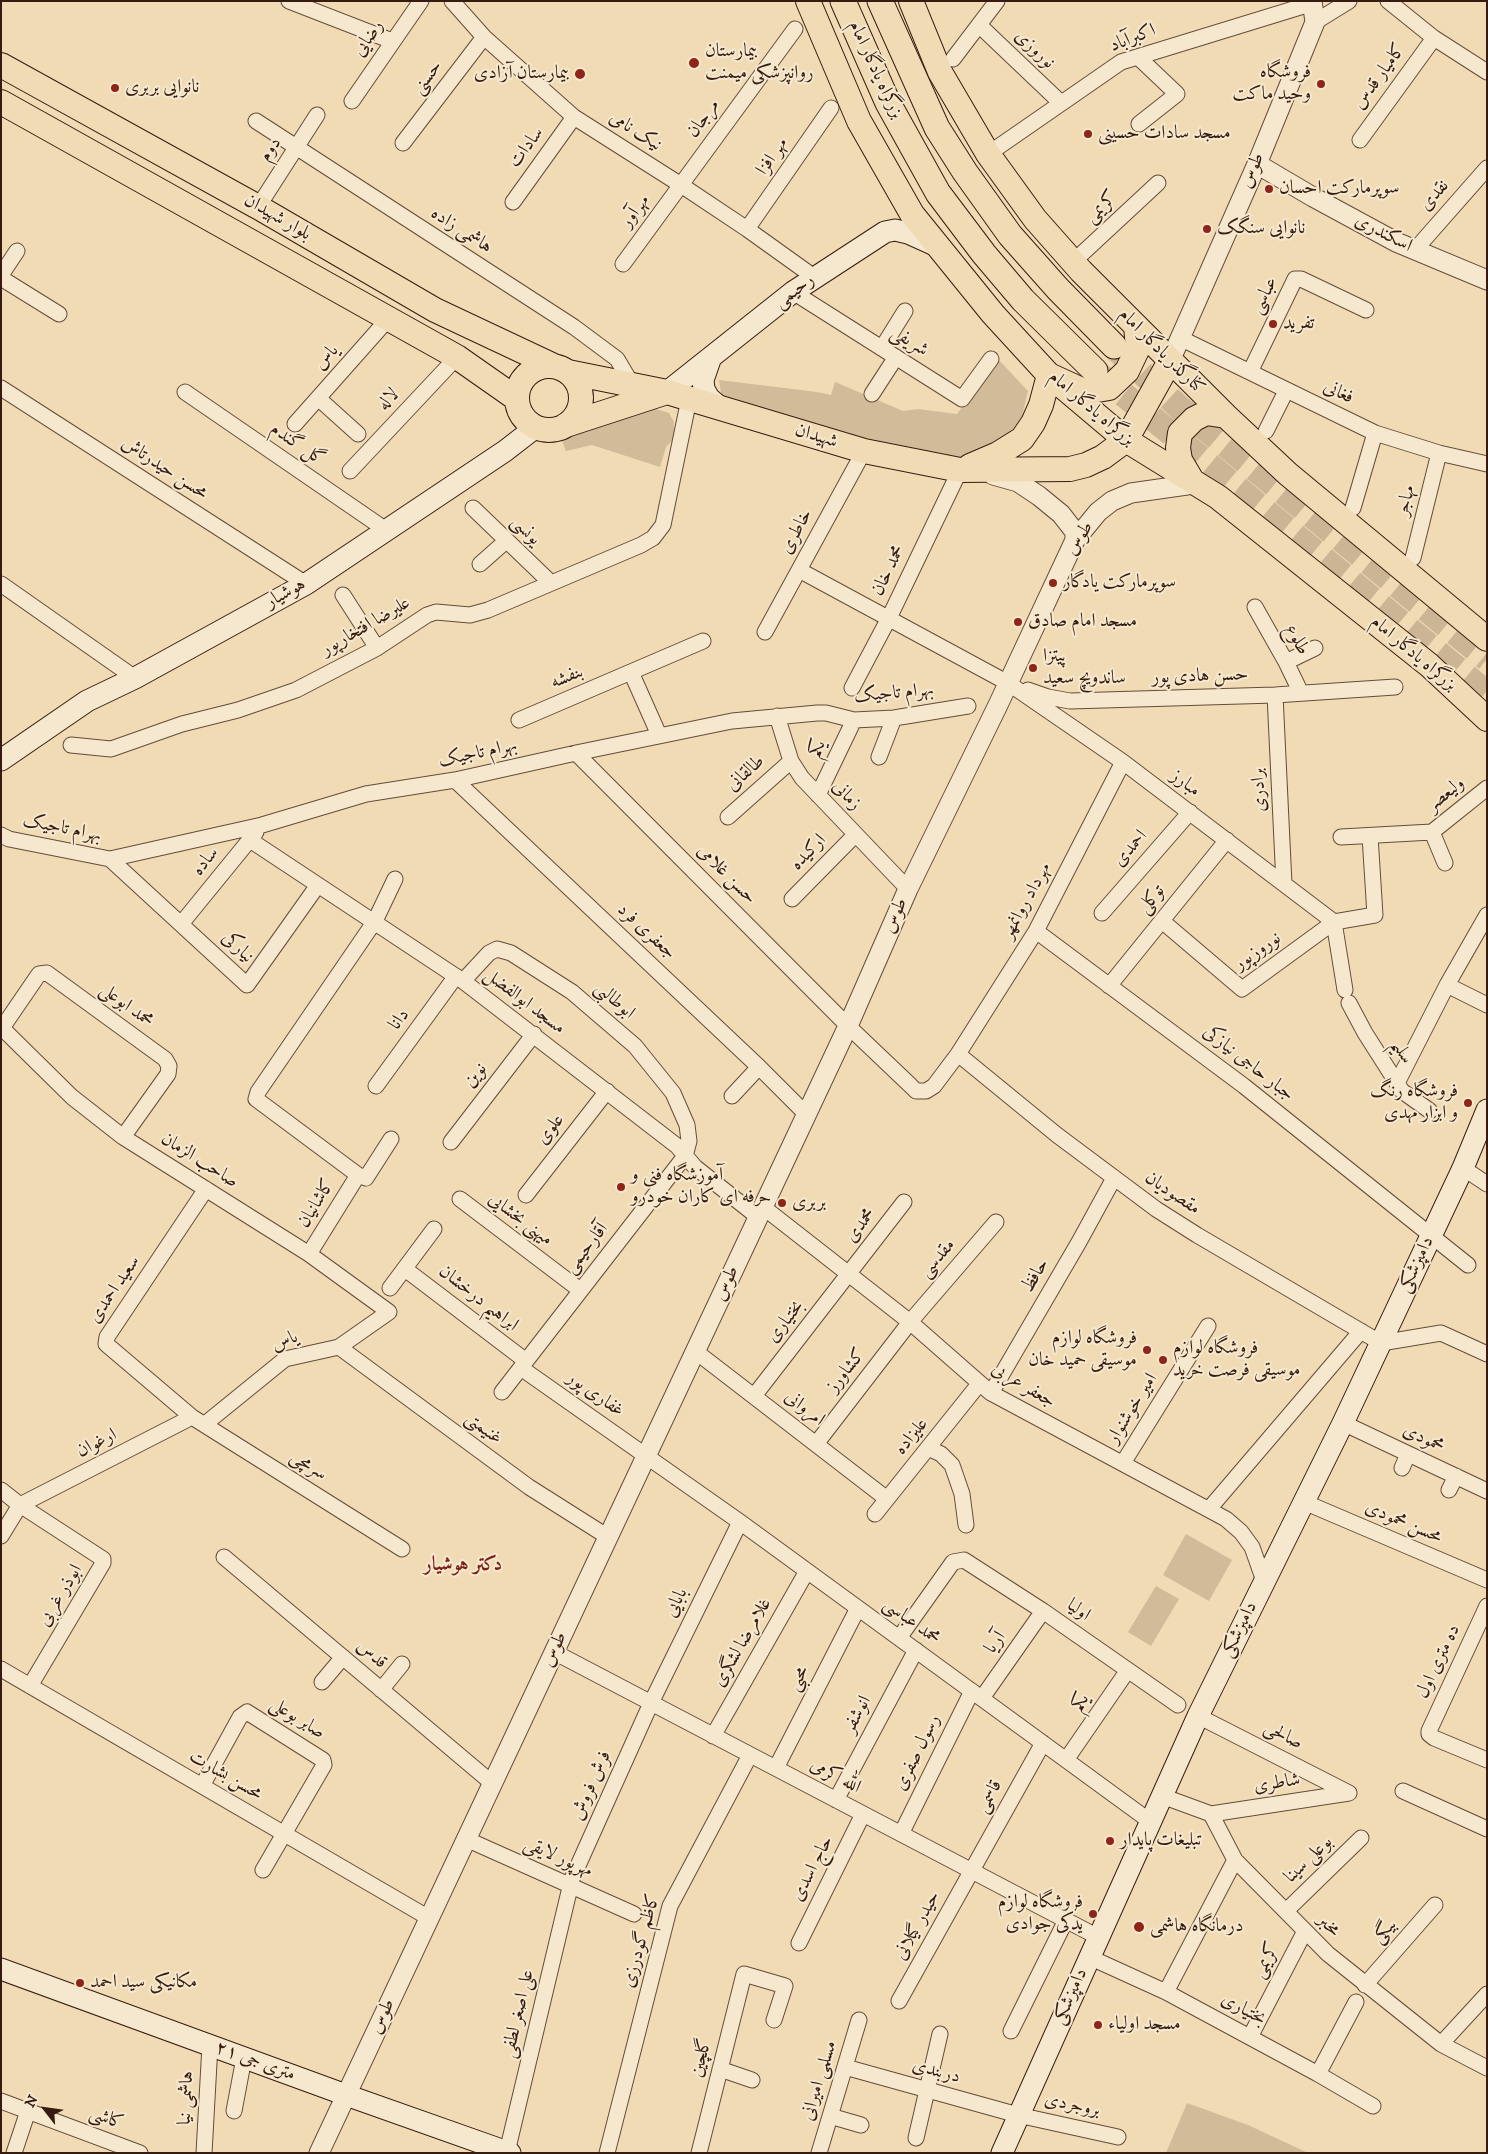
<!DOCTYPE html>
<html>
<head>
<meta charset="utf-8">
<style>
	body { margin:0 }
	#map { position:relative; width:1488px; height:2154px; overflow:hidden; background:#f1dbb5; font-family:"IM FELL DW Pica",serif }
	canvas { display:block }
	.frame { position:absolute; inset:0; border:2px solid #361c10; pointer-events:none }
	.north { position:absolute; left:20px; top:2084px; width:50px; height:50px; -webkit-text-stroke:4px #f6e8cf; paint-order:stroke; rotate:300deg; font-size:14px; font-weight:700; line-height:20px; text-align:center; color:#361c10 }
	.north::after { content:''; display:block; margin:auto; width:18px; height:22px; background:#361c10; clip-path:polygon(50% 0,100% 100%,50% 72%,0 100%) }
</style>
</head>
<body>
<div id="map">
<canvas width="1488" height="2154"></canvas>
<div class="frame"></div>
<div class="north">N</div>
</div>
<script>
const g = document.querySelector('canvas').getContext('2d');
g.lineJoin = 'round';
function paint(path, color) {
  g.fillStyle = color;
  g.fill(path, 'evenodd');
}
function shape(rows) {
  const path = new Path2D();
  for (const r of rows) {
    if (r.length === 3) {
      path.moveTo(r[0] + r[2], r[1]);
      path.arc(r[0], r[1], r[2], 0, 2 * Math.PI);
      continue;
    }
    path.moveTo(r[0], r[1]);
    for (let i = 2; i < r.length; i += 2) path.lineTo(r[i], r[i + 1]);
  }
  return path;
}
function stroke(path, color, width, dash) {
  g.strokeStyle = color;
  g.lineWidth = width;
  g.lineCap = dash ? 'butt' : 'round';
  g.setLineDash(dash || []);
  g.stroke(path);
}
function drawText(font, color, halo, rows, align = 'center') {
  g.font = font + ' "IM FELL DW Pica",Amiri,serif';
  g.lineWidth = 4;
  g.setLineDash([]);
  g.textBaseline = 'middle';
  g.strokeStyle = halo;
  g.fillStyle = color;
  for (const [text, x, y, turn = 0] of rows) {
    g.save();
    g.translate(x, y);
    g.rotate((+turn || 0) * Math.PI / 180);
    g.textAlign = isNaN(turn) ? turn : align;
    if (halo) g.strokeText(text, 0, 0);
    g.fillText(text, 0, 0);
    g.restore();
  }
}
paint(shape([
	[997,358,1028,391,1022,416,1012,430,1005,438,971,460,877,450,722,399,719,380,817,392,831,395,835,382,903,411,918,409,957,414],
	[646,406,669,413,674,422,674,439,666,447,660,467,592,445,566,451,559,433],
	[1186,1534,1232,1560,1209,1601,1163,1575],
	[1156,1586,1179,1599,1151,1646,1128,1632],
	[1187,2103,1248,2125,1308,2153,1166,2153]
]), '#d1bb99');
stroke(shape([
	[1115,348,1180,408,1487,659],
	[1095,371,1487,693]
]), '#ccb594', 25, [25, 12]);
const minor = shape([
	[289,1,392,41],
	[452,1,484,37,574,117,681,185,747,229,814,277],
	[1388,1,1434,38,1487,72],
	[1315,22,1349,1],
	[979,25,1061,103],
	[1138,57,1177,94,1139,124],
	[953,59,997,1],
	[352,101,421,1],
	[256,121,574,327,617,359,633,386],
	[1360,140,1434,38],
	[403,143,484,37],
	[988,154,1121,62,1313,3],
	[513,202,574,117],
	[258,207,317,115],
	[747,229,831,108],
	[1414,251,1487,168],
	[1073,262,1158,183],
	[623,264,795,29],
	[1,275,17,251],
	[1,278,59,314],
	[793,292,962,399,991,359],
	[1180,338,1375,433,1439,453,1487,464],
	[882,348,905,311],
	[1250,372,1295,279,1301,279,1366,310],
	[1,388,306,584],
	[185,392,386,530],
	[872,394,896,357],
	[318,398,358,434],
	[295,424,389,318],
	[1266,431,1286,391],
	[350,471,457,357],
	[473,508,551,583],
	[1353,508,1375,433],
	[1413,558,1439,453],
	[480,564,506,541],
	[799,570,1008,683,1123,762,1334,922],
	[1,584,135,678],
	[343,595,377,648],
	[1255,607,1286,662,1301,693],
	[765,632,864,451],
	[1286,662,1315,648],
	[631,672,659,735],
	[852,688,889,618,960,470],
	[1028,690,1048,697,1070,701,1275,695,1395,687],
	[1275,695,1284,884],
	[777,716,791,761,802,778,908,889],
	[519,720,703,641],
	[71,745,111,749,182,724,238,710,296,690,377,648,427,615,436,612,470,615,488,610,641,545,653,538,663,525,689,399],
	[576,753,848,1026,910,1085,916,1091,926,1091,934,1086,958,1054,1036,931,1123,762],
	[879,757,894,718],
	[455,780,759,1067,806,1114],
	[818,795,854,720],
	[728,817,791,761],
	[1432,832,1445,863],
	[1,835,9,839,110,859,262,825,366,794,455,780,576,753,732,721,817,713,826,713,854,720,894,718,968,706],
	[1341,837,1432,832,1487,788],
	[250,840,463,981,677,1146,695,1167,758,1217],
	[110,859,247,985,318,885],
	[792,899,855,835],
	[1102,913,1190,812],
	[1162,921,1242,989,1334,922,1375,915,1370,836],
	[1334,922,1345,990],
	[181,924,256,832],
	[1036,931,1244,1086,1468,1265],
	[463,981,489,953,497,949,511,953,572,992,635,1046,673,1093,687,1125,689,1141,685,1156,502,1392],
	[1447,985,1487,1005],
	[1109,986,1227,840],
	[1349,1003,1365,1033,1402,1091,1430,1111],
	[1,1027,72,1097,123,1137,309,1254,389,1312,339,1347,285,1359,205,1424],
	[2,1028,39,974,47,973,165,1059,169,1066,168,1074,123,1137],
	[958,1054,1057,1135,1156,1209,1197,1235,1381,1343,1441,1333,1487,1354],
	[1397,1083,1447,985,1487,915],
	[376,1086,456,976],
	[732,1096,759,1067],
	[391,1139,366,1178,358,1175,256,1099,258,1092,375,921,395,879],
	[451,1142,534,1034],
	[1463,1168,1487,1184],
	[206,1189,107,1337,106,1344,192,1417,402,1549],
	[526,1195,607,1091],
	[460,1199,580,1290],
	[763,1207,910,1322,991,1393,1226,1519,1241,1532,1252,1547,1264,1581],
	[309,1254,358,1175],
	[405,1269,526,1361],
	[390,1288,434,1229],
	[339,1347,529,1487,608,1537],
	[695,1351,887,1499],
	[521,1368,740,1522,1151,1822],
	[991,1393,1079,1242,1114,1178],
	[754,1396,904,1202],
	[1343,1423,1487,1491],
	[816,1444,910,1322,996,1222],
	[928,1448,941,1454,952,1465,962,1494,966,1525],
	[1123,1463,1208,1326],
	[1402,1468,1408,1454],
	[1,1490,20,1505,103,1559,103,1563,30,1686],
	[1449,1490,1456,1476],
	[1304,1502,1487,1580],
	[20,1505,192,1417],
	[1209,1509,1361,1331],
	[875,1514,979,1384],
	[1,1536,20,1505],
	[224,1557,492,1783],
	[1487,1606,1429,1731,1429,1734,1434,1738,1487,1760],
	[899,1638,953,1562,964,1560,1043,1611,1178,1705],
	[554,1652,1098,1937],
	[1,1669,429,1918],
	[322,1682,343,1657],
	[381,1690,402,1664],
	[982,1698,1043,1611],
	[1198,1716,1349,1793],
	[713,1736,807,1571],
	[1066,1760,1128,1670],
	[776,1768,858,1608],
	[202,1786,240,1717,247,1712,323,1760,324,1765,263,1870],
	[1403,1791,1487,1829],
	[1162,1796,1211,1814,1235,1860,1328,1954,1441,2044,1487,2068],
	[836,1800,916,1650],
	[1211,1814,1349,1793],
	[901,1834,972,1691],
	[466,1839,634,1914],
	[1286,1911,1361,1838],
	[799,1943,863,1814],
	[1089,1957,1166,1992,1318,2074,1373,2106],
	[1365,1985,1435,1905],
	[1166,1992,1235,1860],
	[899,2001,1043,1743],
	[1011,2031,1066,1920],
	[1250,2037,1305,1931],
	[1441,2044,1487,1994],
	[845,2067,1018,2115,1118,2137],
	[720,2069,752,2080],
	[1318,2074,1356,2002],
	[1,2101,140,2153],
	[234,2111,244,2058],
	[830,2116,861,2125],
	[916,2138,940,2034],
	[507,2152,572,1879,651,1703,740,1522],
	[14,2153,28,2111],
	[204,2153,210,2045],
	[607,2153,670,1906,750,1755],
	[699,2153,744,1974,785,1986,774,2020],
	[819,2153,859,2020]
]);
const tertiary = shape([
	[1257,164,1313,197,1396,242,1487,280],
	[1170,361,1257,164,1315,22,1312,1],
	[993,475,1018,482,1039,496,1061,514,1075,532,1075,540],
	[319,2153,848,1026,908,889,998,705,1075,540,1098,512,1112,501,1131,493,1194,484]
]);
const secondary = shape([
	[711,357,703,380,704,389,709,398,722,409],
	[667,392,793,292,885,232,895,230,908,233,937,246],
	[1,760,87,701,135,678,306,584,505,451,536,427],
	[1,1969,346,2095,510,2153],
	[1002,2153,1198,1716,1343,1423,1463,1168,1487,1110]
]);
const primary = shape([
	[808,1,859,121,912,214,993,314,1049,375,1126,440,1218,497,1429,665,1487,719],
	[911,1,940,72,988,154,1035,219,1081,271,1226,416,1288,474,1487,639],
	[1,65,258,207,435,310,554,366],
	[1,102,457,357,517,399],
	[549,398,32],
	[568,372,667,392,864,451,960,470,1070,469,1086,465,1103,457,1126,440,1170,361],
	[566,425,664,393],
	[970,466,998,454,1022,439,1033,423,1041,405,1049,375,1086,392,1109,388,1127,371,1138,348,1136,326],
	[1193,482,1180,460,1178,448,1180,433,1194,419,1206,413,1226,416]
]);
const trunk = shape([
	[843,1,888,103,938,193,984,254,1023,300,1095,371],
	[880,1,937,128,965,172,1010,235,1058,289,1114,346]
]);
stroke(minor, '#654c39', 17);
stroke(tertiary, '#654c39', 21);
stroke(secondary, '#361c10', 23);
stroke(primary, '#361c10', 26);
stroke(trunk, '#361c10', 27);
stroke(minor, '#f6e8cf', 15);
stroke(tertiary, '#f6e8cf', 19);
stroke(secondary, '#f6e8cf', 21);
stroke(primary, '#f1dbb5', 24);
stroke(trunk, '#f1dbb5', 25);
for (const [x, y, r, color] of [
	[694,63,6,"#8f2418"],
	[580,74,6,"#8f2418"],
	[1321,84,5,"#8f2418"],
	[115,88,5,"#8f2418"],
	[1088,134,5,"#8f2418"],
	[1269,189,5,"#8f2418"],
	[1207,229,5,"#8f2418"],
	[1273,324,5,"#8f2418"],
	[1053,583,5,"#8f2418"],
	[1018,622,5,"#8f2418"],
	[1033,668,5,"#8f2418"],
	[1468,1103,5,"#8f2418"],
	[621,1187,5,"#8f2418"],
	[782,1203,5,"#8f2418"],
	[1147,1350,5,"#8f2418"],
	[1163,1360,5,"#8f2418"],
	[1110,1841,5,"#8f2418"],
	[1093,1914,5,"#8f2418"],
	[1139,1927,6,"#8f2418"],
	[80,1983,5,"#8f2418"],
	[1098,2025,5,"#8f2418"]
]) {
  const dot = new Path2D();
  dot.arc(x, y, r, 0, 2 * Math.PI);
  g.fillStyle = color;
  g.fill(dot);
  stroke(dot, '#f6e8cf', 2);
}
drawText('19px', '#361c10', '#f6e8cf', [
	["رضایی",369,39,-56],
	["اکبرآباد",1133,39,-21],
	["نوروزی",1034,50,43],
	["بزرگراه یادگار امام",875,70,65],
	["کامیار قدس",1380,77,-54],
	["حسنی",428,78,-53],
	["مرجان",704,119,-54],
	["نیک نامی",635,132,32],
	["سادات",527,148,-54],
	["دوم",271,150,-57],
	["مهر افزا",773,157,-55],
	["طوس",1253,171,-67],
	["نقدی",1435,196,-49],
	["کریمی",1102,208,-43],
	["مهرآور",636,212,-53],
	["بلوار شهیدان",277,218,30],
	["هاشمی زاده",461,231,33],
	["اسکندری",1383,234,27],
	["رحیمی",795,292,-37],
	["عباسی",1265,296,-63],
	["شریفی",909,342,32],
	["کنارگذر یادگار امام",1161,352,45],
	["یاس",327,358,-48],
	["فغانی",1338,393,25],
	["لاله",389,400,-47],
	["بزرگراه یادگار امام",1091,409,40],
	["شهیدان",816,437,17],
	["گل گندم",297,445,34],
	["محسن حیدرتاش",164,469,33],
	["مهاجر",1407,501,-76],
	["یونسی",525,531,44],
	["خاطری",797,532,-62],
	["طوس",1080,539,-57],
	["محمد خان",889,571,-64],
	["هوشیار",286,594,-29],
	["علیرضا افتخارپور",366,627,-30],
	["طلوع",1296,640,61],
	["بزرگراه یادگار امام",1413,654,40],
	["حسن هادی پور",1200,677,-2],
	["بنفشه",567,678,-23],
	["بهرام تاجیک",894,694,-5],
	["یکم",818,749,-64],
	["بهرام تاجیک",478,754,-12],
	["طالقانی",746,774,-42],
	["مبارز",1185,784,37],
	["برادری",1260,790,-93],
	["ولیعصر",1446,795,-39],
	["زمانی",846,796,47],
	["بهرام تاجیک",62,829,11],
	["احمدی",1131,849,-49],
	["ارکیده",809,853,-46],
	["ساده",206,862,-51],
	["حسن غلامی",726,875,45],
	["توکلی",1152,900,-51],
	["مهرداد روانمهر",1027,901,-61],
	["طوس",896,916,-66],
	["جعفری فرد",646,932,43],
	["نیارکی",237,948,43],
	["نوروزپور",1258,952,-35],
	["ابوطالبی",614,1001,41],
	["مسجد ابوالفضل",524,1002,37],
	["محمد ابوعلی",126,1006,36],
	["دانا",400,1020,-54],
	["سلیم",1401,1052,58],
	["جبار حاجی نیازکی",1248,1064,38],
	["نوین",476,1076,-52],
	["علوی",551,1130,-52],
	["صاحب الزمان",199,1161,32],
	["مقصودیان",1172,1194,34],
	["کاشانیان",317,1204,-58],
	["میهنی بخشایی",520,1220,37],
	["محمدی",861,1226,-53],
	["آقارحیمی",587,1249,-52],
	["مقدسی",938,1259,-49],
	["دامپزشکی",1417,1265,-65],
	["حافظ",1036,1276,-60],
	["طوس",727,1284,-65],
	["سعید احمدی",115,1290,-56],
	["ابراهیم درخشان",478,1299,38],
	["بختیاری",786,1322,-52],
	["یاس",285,1342,-22],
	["کشاورز",847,1371,-52],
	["جعفر عربی",1023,1386,31],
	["غفاری پور",595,1395,35],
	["امروانی",804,1409,38],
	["امیر خوشنوار",1133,1409,-58],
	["غنیمتی",483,1429,37],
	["علیزاده",912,1437,-51],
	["محمودی",1423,1439,25],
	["ارغوان",97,1444,-27],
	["سرمچی",308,1466,32],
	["محسن محمودی",1403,1523,23],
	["ابوذر غربی",61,1596,-59],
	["بابایی",677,1603,-64],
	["اولیا",1078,1611,35],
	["محمد عباسی",911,1622,36],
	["دامپزشکی",1240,1630,-64],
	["غلامرضا لشگری",743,1643,-60],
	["آریا",996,1643,-54],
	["طوس",555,1650,-65],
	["قدس",371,1655,40],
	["ده متری اول",1439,1662,-65],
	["محبی",799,1679,-63],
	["یکم",1081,1703,-55],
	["انوشفر",858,1715,-62],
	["صابر بوعلی",297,1719,32],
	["صالحی",1283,1736,27],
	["رسول صفری",918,1753,-64],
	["محسن بشارت",225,1776,30],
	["الله کرمی",835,1777,28],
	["شاطری",1277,1784,-9],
	["فرش فروش",592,1786,-66],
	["قاسمی",990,1797,-61],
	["مهرپور لایقی",558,1858,24],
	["بوعلی سینا",1309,1860,-44],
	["حاج اسدی",813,1869,-63],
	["حیدر گیلانی",918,1926,-61],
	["مخبر",1328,1926,45],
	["بیگی",1385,1932,-49],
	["کاظم گودرزی",642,1941,-74],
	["کریمی",1267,1961,-62],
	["دامپزشکی",1071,1997,-66],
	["بختیاری",1243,2010,28],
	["علی‌ اصغر لطفی",519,2014,-77],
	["طوس",383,2017,-65],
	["گلچین",702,2058,-76],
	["۲۱ متری جی",255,2062,20],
	["دربندی",936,2072,15],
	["مسلمی امیرانی",820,2081,-73],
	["هاشمی نیا",187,2098,-87],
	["بروجردی",1072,2106,12],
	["کاشی",106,2119,20]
]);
drawText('19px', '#361c10', '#f6e8cf', [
	["بیمارستان",705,52],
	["روانپزشکی میمنت",705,74],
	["فروشگاه",1311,73,"right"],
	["وحید ماکت",1311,95,"right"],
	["بیمارستان آزادی",569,74,"right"],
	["نانوایی بربری",125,88],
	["مسجد سادات حسینی",1098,134],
	["سوپرمارکت احسان",1279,189],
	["نانوایی سنگک",1217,229],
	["تفرید",1283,324],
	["سوپرمارکت یادگار",1063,583],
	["مسجد امام صادق",1028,622],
	["پیتزا",1043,657],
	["ساندویچ سعید",1043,679],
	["فروشگاه رنگ",1458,1092,"right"],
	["و ابزار مهدی",1458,1114,"right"],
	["آموزشگاه فنی و",631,1176],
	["حرفه ای کاران خودرو",631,1198],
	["بربری",792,1203],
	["فروشگاه لوازم",1137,1339,"right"],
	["موسیقی حمید خان",1137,1361,"right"],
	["فروشگاه لوازم",1173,1349],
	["موسیقی فرصت خرید",1173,1371],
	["تبلیغات پایدار",1120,1841],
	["فروشگاه لوازم",1083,1903,"right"],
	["یدکی جوادی",1083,1925,"right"],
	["درمانگاه هاشمی",1150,1927],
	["مکانیکی سید احمد",90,1983],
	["مسجد اولیاء",1108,2025]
], 'left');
drawText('bold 20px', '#7a1f14', '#f6e8cf', [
	["دکتر هوشیار",463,1566]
]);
</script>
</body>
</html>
